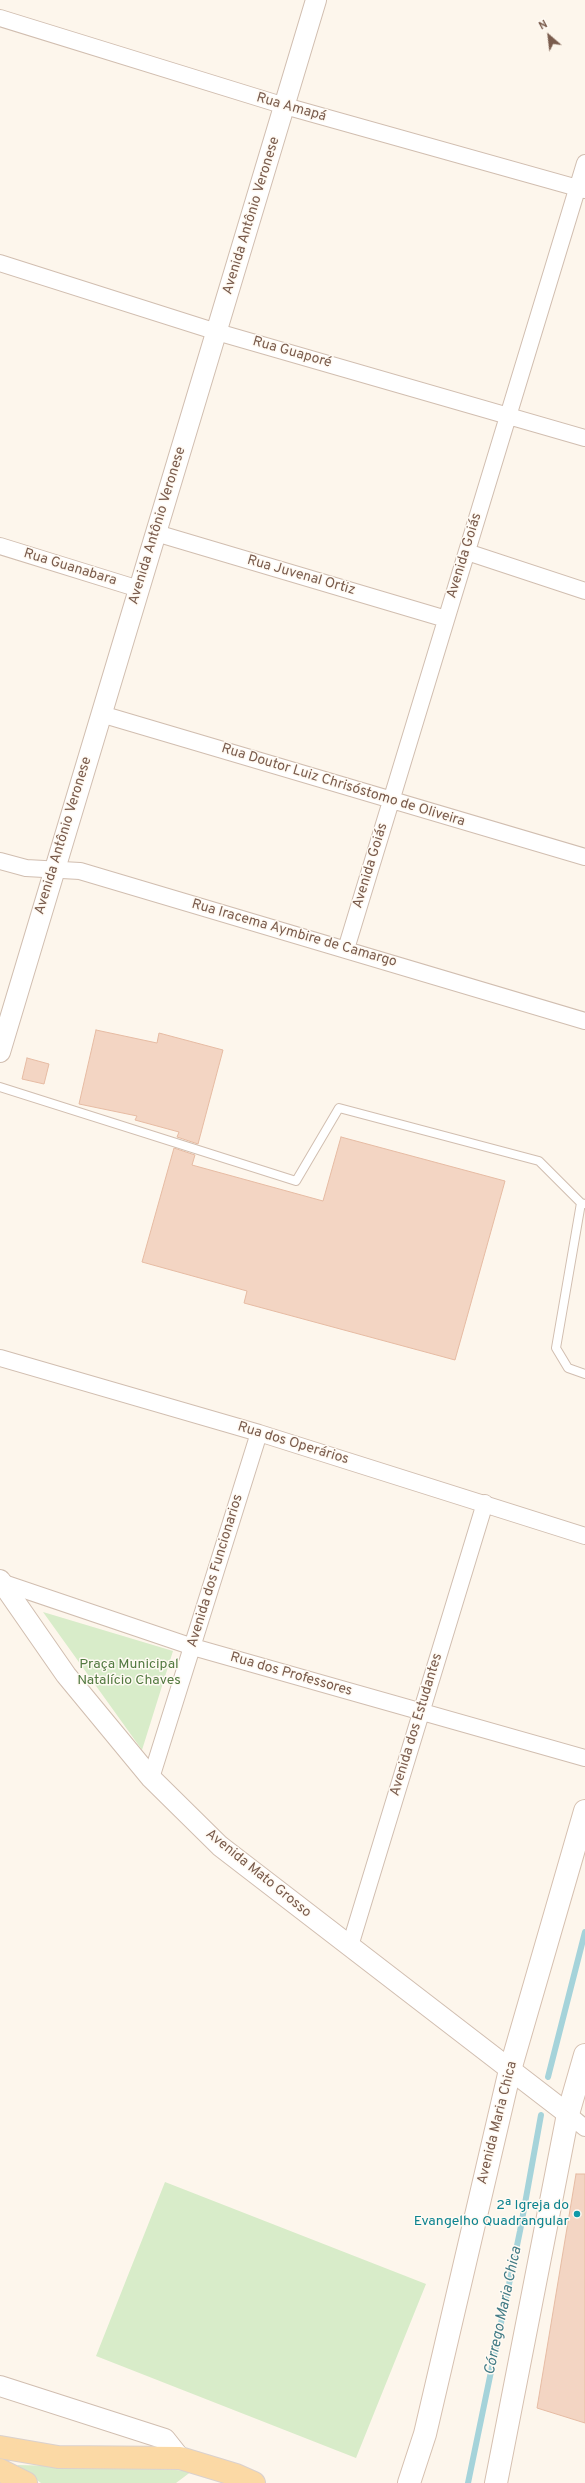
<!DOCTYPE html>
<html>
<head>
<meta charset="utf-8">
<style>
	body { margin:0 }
	#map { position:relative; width:585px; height:2483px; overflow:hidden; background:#fdf6ec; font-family:Overpass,sans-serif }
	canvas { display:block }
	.north { position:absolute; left:529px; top:16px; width:40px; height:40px; -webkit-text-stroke:3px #fffaf3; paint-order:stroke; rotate:332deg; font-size:11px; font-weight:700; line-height:16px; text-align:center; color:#7a5c4d }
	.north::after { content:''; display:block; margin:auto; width:14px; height:18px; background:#7a5c4d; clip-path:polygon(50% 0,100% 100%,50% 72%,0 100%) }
</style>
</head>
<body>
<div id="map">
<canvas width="585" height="2483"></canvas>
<div class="north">N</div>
</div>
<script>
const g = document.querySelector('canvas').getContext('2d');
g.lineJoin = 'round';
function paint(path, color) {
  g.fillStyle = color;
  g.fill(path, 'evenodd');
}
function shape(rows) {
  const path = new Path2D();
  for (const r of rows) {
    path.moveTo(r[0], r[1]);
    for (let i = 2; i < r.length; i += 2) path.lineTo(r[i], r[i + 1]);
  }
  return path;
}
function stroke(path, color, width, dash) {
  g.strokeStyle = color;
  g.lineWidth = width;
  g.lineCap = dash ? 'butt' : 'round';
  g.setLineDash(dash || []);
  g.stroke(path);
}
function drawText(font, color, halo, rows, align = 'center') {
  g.font = font + ' Overpass,sans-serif';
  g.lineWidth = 3;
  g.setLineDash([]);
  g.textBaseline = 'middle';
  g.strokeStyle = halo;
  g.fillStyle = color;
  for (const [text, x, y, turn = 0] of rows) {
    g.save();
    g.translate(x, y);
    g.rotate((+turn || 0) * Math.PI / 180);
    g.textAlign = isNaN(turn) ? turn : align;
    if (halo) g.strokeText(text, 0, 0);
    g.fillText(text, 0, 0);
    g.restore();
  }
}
paint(shape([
	[43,1612,173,1651,142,1750],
	[165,2182,426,2284,356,2458,96,2356],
	[17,2465,143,2468,192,2471,176,2483,41,2483]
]), '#d8ecc9');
stroke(shape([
	[548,2077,585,1932],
	[468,2483,520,2231,541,2115]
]), '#a5d3da', 6);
const building = shape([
	[96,1030,157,1043,159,1033,223,1050,198,1144,177,1137,179,1132,135,1120,137,1116,79,1104,96,1030],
	[27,1058,49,1064,44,1084,22,1079,27,1058],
	[341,1137,505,1181,455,1360,244,1303,247,1291,142,1262,174,1148,195,1155,192,1165,323,1201,341,1137],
	[576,2174,585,2174,585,2423,537,2408,576,2174]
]);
paint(building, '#f3d5c3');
stroke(building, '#e6bba3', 1);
const service = shape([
	[0,1087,296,1181,339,1108,539,1161,581,1203,585,1204],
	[581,1203,556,1348,568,1368,585,1374]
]);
const minor = shape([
	[0,18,285,106,585,190],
	[0,263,217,332,585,438],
	[156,533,446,619],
	[0,546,139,589],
	[467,552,585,591],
	[101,714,585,857],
	[0,861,26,868,80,871,585,1021],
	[346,949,585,163],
	[0,1358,259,1433,585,1536],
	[1,1582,193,1647,585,1758],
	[151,1778,259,1433],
	[350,1946,485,1503],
	[568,2114,585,2128]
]);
const tertiary = shape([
	[0,1052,316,0],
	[0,1580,66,1675,151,1778,220,1846,568,2114],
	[0,2386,165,2439,180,2458]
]);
const secondary = shape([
	[409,2483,425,2434,510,2070,585,1811],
	[496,2483,568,2114,585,2055]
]);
const primary = shape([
	[0,2447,58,2457,180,2458,236,2475,254,2483],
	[0,2470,26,2483]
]);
stroke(service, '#d1beb0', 10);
stroke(minor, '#d1beb0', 18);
stroke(tertiary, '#d1beb0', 22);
stroke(secondary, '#d6c0b0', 24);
stroke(primary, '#dad1cd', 24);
stroke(service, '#fff', 8);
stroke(minor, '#fff', 16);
stroke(tertiary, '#fff', 20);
stroke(secondary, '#fff', 22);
stroke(primary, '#fbd9a5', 22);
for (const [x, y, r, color] of [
	[577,2214,4,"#0f9aa8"]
]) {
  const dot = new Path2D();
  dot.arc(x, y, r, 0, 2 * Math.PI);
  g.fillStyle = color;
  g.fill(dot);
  stroke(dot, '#fffaf3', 1.5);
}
drawText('14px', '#7a5c4d', '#fffaf3', [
	["Rua Amapá",291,108,16],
	["Avenida Antônio Veronese",252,216,-73],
	["Rua Guaporé",292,353,16],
	["Avenida Antônio Veronese",158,526,-73],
	["Avenida Goiás",465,556,-73],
	["Rua Guanabara",70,568,17],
	["Rua Juvenal Ortiz",301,576,16],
	["Rua Doutor Luiz Chrisóstomo de Oliveira",343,786,17],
	["Avenida Antônio Veronese",64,836,-73],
	["Avenida Goiás",371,866,-73],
	["Rua Iracema Aymbire de Camargo",294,934,16],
	["Rua dos Operários",293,1444,17],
	["Avenida dos Funcionarios",216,1571,-73],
	["Rua dos Professores",291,1675,16],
	["Avenida dos Estudantes",417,1725,-73],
	["Avenida Mato Grosso",258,1874,39],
	["Avenida Maria Chica",498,2123,-76]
]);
drawText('14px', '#537a41', '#fffaf3', [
	["Praça Municipal",129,1665],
	["Natalício Chaves",129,1681]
]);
drawText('14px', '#0d838f', '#fffaf3', [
	["2ª Igreja do",569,2206],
	["Evangelho Quadrangular",569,2222]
], 'right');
drawText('italic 15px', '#437c86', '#fffaf3', [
	["Córrego Maria Chica",504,2311,-78]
]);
</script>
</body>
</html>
